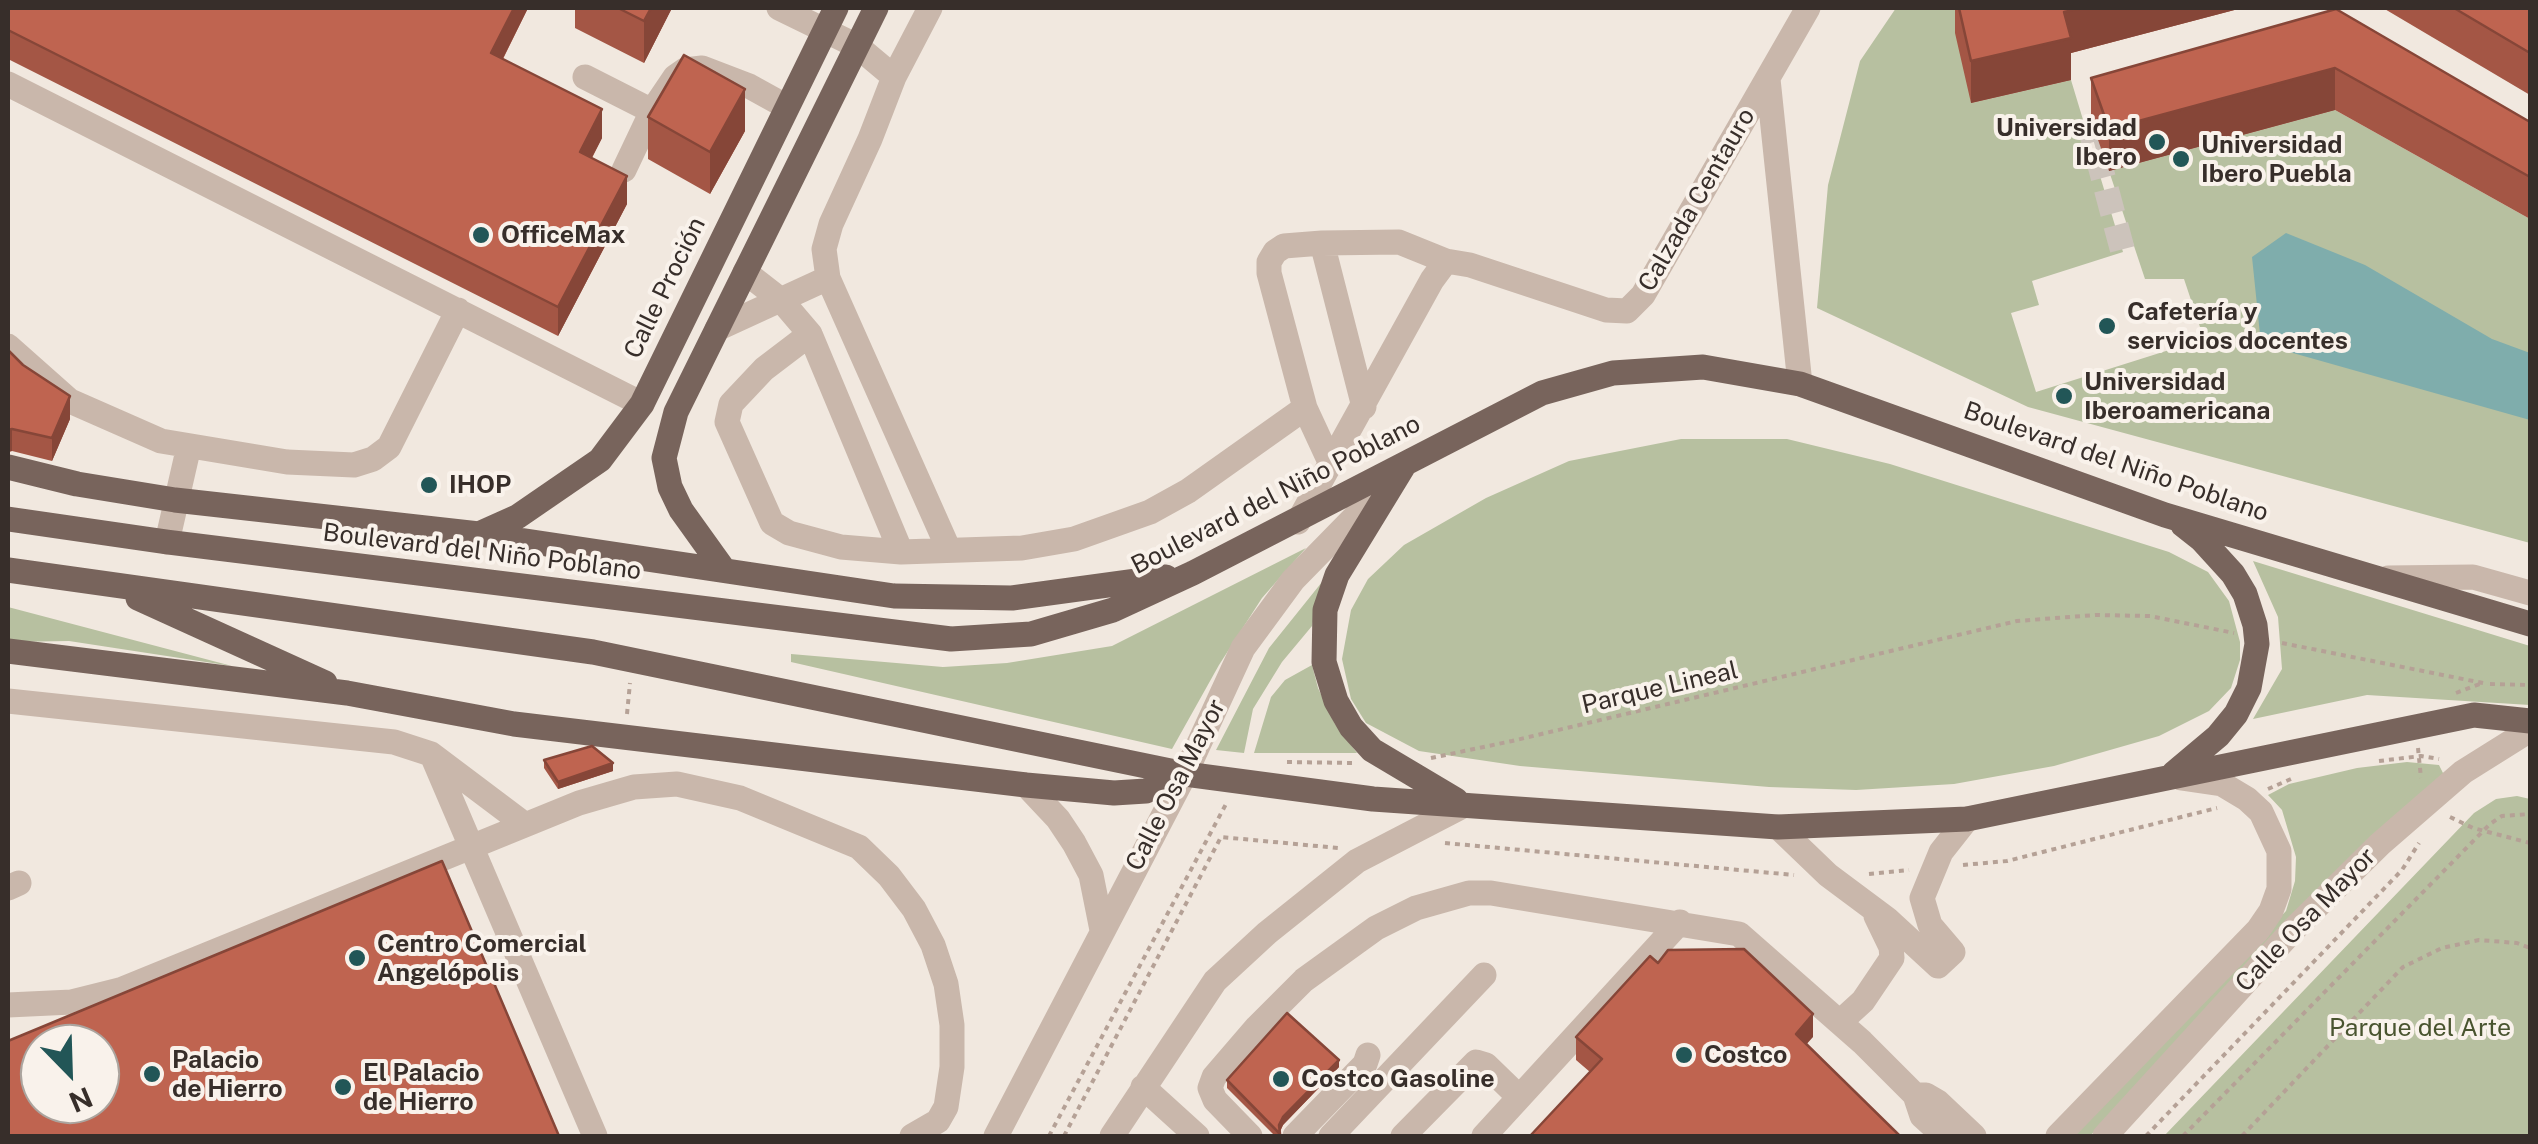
<!DOCTYPE html>
<html>
<head>
<meta charset="utf-8">
<style>
	body { margin:0 }
	#map { position:relative; width:2538px; height:1144px; overflow:hidden; background:#f1e8df; font-family:"Public Sans",sans-serif }
	canvas { display:block }
	.frame { position:absolute; inset:0; border:10px solid #372e2a; pointer-events:none }
	.north { position:absolute; left:20px; top:1024px; width:100px; height:100px; box-sizing:border-box; background:#f9f2eb; border:2px solid #aba49e; border-radius:50%; rotate:157deg; font-size:28px; font-weight:700; line-height:40px; text-align:center; color:#372e2a }
	.north::after { content:''; display:block; margin:auto; width:35px; height:45px; background:#225657; clip-path:polygon(50% 0,100% 100%,50% 72%,0 100%) }
</style>
</head>
<body>
<div id="map">
<canvas width="2538" height="1144"></canvas>
<div class="frame"></div>
<div class="north">N</div>
</div>
<script>
const g = document.querySelector('canvas').getContext('2d');
g.lineJoin = 'round';
function paint(path, color) {
  g.fillStyle = color;
  g.fill(path, 'evenodd');
}
function shape(rows) {
  const path = new Path2D();
  for (const r of rows) {
    path.moveTo(r[0], r[1]);
    for (let i = 2; i < r.length; i += 2) path.lineTo(r[i], r[i + 1]);
  }
  return path;
}
function stroke(path, color, width, dash) {
  g.strokeStyle = color;
  g.lineWidth = width;
  g.lineCap = dash ? 'butt' : 'round';
  g.setLineDash(dash || []);
  g.stroke(path);
}
function drawText(font, color, halo, rows, align = 'center') {
  g.font = font + ' "Public Sans",sans-serif';
  g.lineWidth = 8;
  g.setLineDash([]);
  g.textBaseline = 'middle';
  g.strokeStyle = halo;
  g.fillStyle = color;
  for (const [text, x, y, turn = 0] of rows) {
    g.save();
    g.translate(x, y);
    g.rotate((+turn || 0) * Math.PI / 180);
    g.textAlign = isNaN(turn) ? turn : align;
    if (halo) g.strokeText(text, 0, 0);
    g.fillText(text, 0, 0);
    g.restore();
  }
}
paint(shape([
	[1896,8,2051,8,1971,103,2071,80,2123,252,2032,281,2039,305,2011,313,2036,392,2204,339,2184,279,2145,279,2109,171,2335,110,2530,219,2530,543,2028,407,1817,308,1828,185,1860,61],
	[1681,439,1787,439,1890,464,2169,552,2208,572,2229,601,2240,642,2240,660,2231,688,2209,711,2159,736,2054,766,1954,784,1856,790,1769,787,1520,766,1419,751,1366,723,1351,699,1342,659,1351,610,1368,579,1404,545,1486,498,1569,461],
	[1306,548,1262,598,1219,665,1172,749,791,662,791,654,943,667,1007,663,1112,646],
	[2253,561,2530,646,2530,705,2367,695,2253,719,2282,669,2278,617],
	[1322,582,1312,626,1282,662,1253,709,1244,753,1216,750,1269,648],
	[8,607,232,666,69,641,8,642],
	[1312,665,1318,688,1335,724,1357,753,1254,753,1271,697,1285,680],
	[2407,762,2439,765,2446,779,2366,842,2090,1136,2071,1136,2286,911,2295,881,2296,857,2282,810,2268,795,2289,784,2357,768],
	[2517,796,2530,799,2530,1136,2164,1136,2474,813,2496,799]
]), '#b7c0a0');
paint(shape([
	[2286,233,2365,265,2492,339,2530,353,2530,420,2261,344,2252,257]
]), '#7fadac');
stroke(shape([
	[2114,133,2093,139,2123,252]
]), '#ccc3bb', 25, [25, 12]);
stroke(shape([
	[2282,643,2488,684],
	[2490,684,2530,685],
	[2456,693,2480,684],
	[627,714,630,683],
	[2418,748,2421,778],
	[1431,758,1512,741,2017,621,2096,615,2150,616,2234,633],
	[2379,761,2421,756,2439,759],
	[1287,762,1352,763],
	[2268,789,2291,779],
	[2450,817,2473,828,2530,843],
	[1445,843,1794,875],
	[1963,865,2007,861,2217,808],
	[1869,874,1909,870],
	[1049,1136,1226,804],
	[1064,1136,1221,837,1338,848],
	[2146,1136,2402,870,2419,843],
	[2183,1136,2490,824,2502,816,2530,814],
	[2242,1136,2403,967,2442,948,2479,940,2517,943,2530,948]
]), '#b5a196', 4, [5, 5]);
stroke(shape([
	[779,8,857,46,894,77],
	[930,8,894,77,870,139,831,224,824,249,828,278,949,550],
	[585,77,652,111,675,77,685,70,702,68,749,86,787,107],
	[1768,79,1800,384],
	[8,84,642,404],
	[624,170,652,111],
	[1322,243,1364,407],
	[745,272,781,300,810,334,901,552],
	[717,329,828,278],
	[810,334,764,369,731,404,727,422,772,523,789,533,841,547,901,552,1022,548,1074,539,1150,512,1188,491,1305,408],
	[8,346,70,401,161,441,287,462,354,465,373,459,389,447,458,310],
	[1330,462,1305,408,1269,273,1269,262,1275,252,1284,246,1322,243,1399,242,1446,261,1470,265,1606,310,1627,311,1643,295,1808,8],
	[1298,522,1432,280,1446,261],
	[167,542,189,446],
	[2388,578,2473,577,2530,593],
	[8,701,394,742,431,754,524,824],
	[432,755,595,1136],
	[1026,785,1058,819,1074,843,1091,875,1102,930],
	[1778,827,1828,875,1887,919,1938,966,1953,952,1930,925,1922,898,1941,852,1967,819],
	[8,888,19,883],
	[8,1005,72,1002,120,990,579,803,634,787,677,784,740,798,859,847,889,876,914,909,933,945,946,984,952,1025,952,1067,946,1107,938,1121,912,1136],
	[1840,1022,1863,1001,1892,958,1891,947,1876,916],
	[1143,1087,1197,1136],
	[1915,1095,1922,1116,1944,1136],
	[996,1136,1185,774,1243,648,1293,580,1386,485],
	[1112,1136,1215,981,1267,933,1357,861,1465,805],
	[1250,1136,1215,1100,1210,1088,1214,1077,1257,1027,1304,980,1376,928,1416,908,1469,893,1491,893,1739,934,1862,1042,1915,1095,1926,1095,1938,1102,1974,1136],
	[1295,1136,1365,1064,1368,1055],
	[1331,1136,1484,975],
	[1403,1136,1476,1062,1486,1065,1518,1096],
	[1484,1136,1680,922],
	[2058,1136,2258,930,2271,911,2279,889,2279,851,2261,812,2247,799,2222,784,2181,778],
	[2105,1136,2293,930,2380,844,2463,772,2530,730]
]), '#c9b7ab', 25);
stroke(shape([
	[8,467,77,484,175,500,479,534,894,596,1012,598,1166,577],
	[1403,467,1337,575,1325,610,1324,662,1336,701,1351,727,1372,750,1456,800],
	[8,519,167,542,951,639,1031,634,1113,610,1193,573,1542,393,1613,373,1703,367,1800,384,2165,515,2530,624],
	[479,534,517,517,600,460,642,404,836,8],
	[8,570,593,652,1185,774,1373,799,1778,827,1967,819,2474,715,2530,721],
	[724,570,681,510,670,487,664,458,676,412,876,8],
	[138,598,325,683],
	[8,651,347,693,514,724,1026,785,1114,793,1146,791,1185,774],
	[2174,773,2218,736,2236,714,2249,688,2257,644,2255,625,2245,594,2233,574,2202,540,2183,525]
]), '#78645c', 25);
paint(shape([
	[8,8,528,8,503,59,602,138,592,158,627,204,558,336,8,59],
	[575,8,672,8,644,63,575,28],
	[1955,8,2242,8,2071,53,2071,80,1971,103,1955,33],
	[2383,8,2530,8,2530,95],
	[2336,9,2530,122,2530,219,2335,110,2109,171,2091,120,2091,78],
	[648,117,745,131,710,194,648,159],
	[8,350,70,419,52,461,12,451,8,452],
	[544,760,613,771,558,789,544,768],
	[1658,963,1813,1037,1590,1072,1576,1060,1576,1037],
	[1339,1067,1283,1125,1280,1132,1280,1136,1275,1136,1227,1088,1227,1080]
]), '#a45645');
paint(shape([
	[514,8,528,8,491,82,491,53],
	[651,8,672,8,644,63,644,21],
	[2083,8,2242,8,2071,53,2071,80,1971,103,1971,61,2064,12],
	[2335,68,2335,110,2109,171,2109,129],
	[745,89,745,131,710,194,710,152],
	[602,109,602,138,580,180,580,152],
	[627,176,627,204,558,336,558,307],
	[70,396,70,419,52,461,52,438],
	[12,429,12,451,8,452,8,430],
	[613,763,613,771,558,789,558,782],
	[1813,1014,1813,1037,1796,1056,1796,1034],
	[1339,1060,1339,1067,1283,1125,1279,1133,1279,1125,1283,1117]
]), '#864638');
const building = shape([
	[8,8,514,8,491,53,602,109,580,152,627,176,558,307,8,30,8,8],
	[618,8,651,8,644,21,618,8],
	[1959,8,2083,8,2064,12,2071,38,1971,61,1959,8],
	[2454,8,2530,8,2530,53,2454,8],
	[2336,9,2530,122,2530,177,2335,68,2109,129,2091,78,2336,9],
	[684,55,745,89,710,152,648,117,684,55],
	[8,350,23,365,70,396,52,438,12,429,8,430,8,350],
	[592,746,613,763,558,782,544,760,592,746],
	[442,861,559,1136,8,1136,8,1041,442,861],
	[40,1044,100,1044,100,1104,40,1104,40,1044],
	[1744,949,1813,1014,1796,1034,1900,1136,1530,1136,1602,1059,1576,1037,1650,956,1658,963,1668,950,1744,949],
	[1287,1013,1339,1060,1283,1117,1279,1125,1280,1134,1227,1080,1287,1013]
]);
paint(building, '#bf6450');
stroke(building, '#864638', 2.5);
for (const [x, y, r, color] of [
	[2157,142,10,"#225657"],
	[2181,159,10,"#225657"],
	[481,235,10,"#225657"],
	[2107,326,10,"#225657"],
	[2064,396,10,"#225657"],
	[429,485,10,"#225657"],
	[357,958,10,"#225657"],
	[1684,1055,10,"#225657"],
	[152,1074,10,"#225657"],
	[1281,1079,10,"#225657"],
	[343,1087,10,"#225657"]
]) {
  const dot = new Path2D();
  dot.arc(x, y, r, 0, 2 * Math.PI);
  g.fillStyle = color;
  g.fill(dot);
  stroke(dot, '#f9f2eb', 4);
}
drawText('bold 25px', '#372e2a', '#f9f2eb', [
	["Universidad",2137,128,"right"],
	["Ibero",2137,157,"right"],
	["Universidad",2201,145],
	["Ibero Puebla",2201,174],
	["OfficeMax",501,235],
	["Cafetería y",2127,312],
	["servicios docentes",2127,341],
	["Universidad",2084,382],
	["Iberoamericana",2084,411],
	["IHOP",449,485],
	["Centro Comercial",377,944],
	["Angelópolis",377,973],
	["Costco",1704,1055],
	["Palacio",172,1060],
	["de Hierro",172,1089],
	["El Palacio",363,1073],
	["de Hierro",363,1102],
	["Costco Gasoline",1301,1079]
], 'left');
drawText('25px', '#372e2a', '#f9f2eb', [
	["Calzada Centauro",1697,200,-60],
	["Calle Proción",665,288,-64],
	["Boulevard del Niño Poblano",2116,462,19],
	["Boulevard del Niño Poblano",1276,495,-27],
	["Boulevard del Niño Poblano",482,552,7],
	["Parque Lineal",1660,688,-13],
	["Calle Osa Mayor",1176,785,-63],
	["Calle Osa Mayor",2306,920,-46]
]);
drawText('25px', '#49542f', '#f9f2eb', [
	["Parque del Arte",2420,1028]
]);
</script>
</body>
</html>
